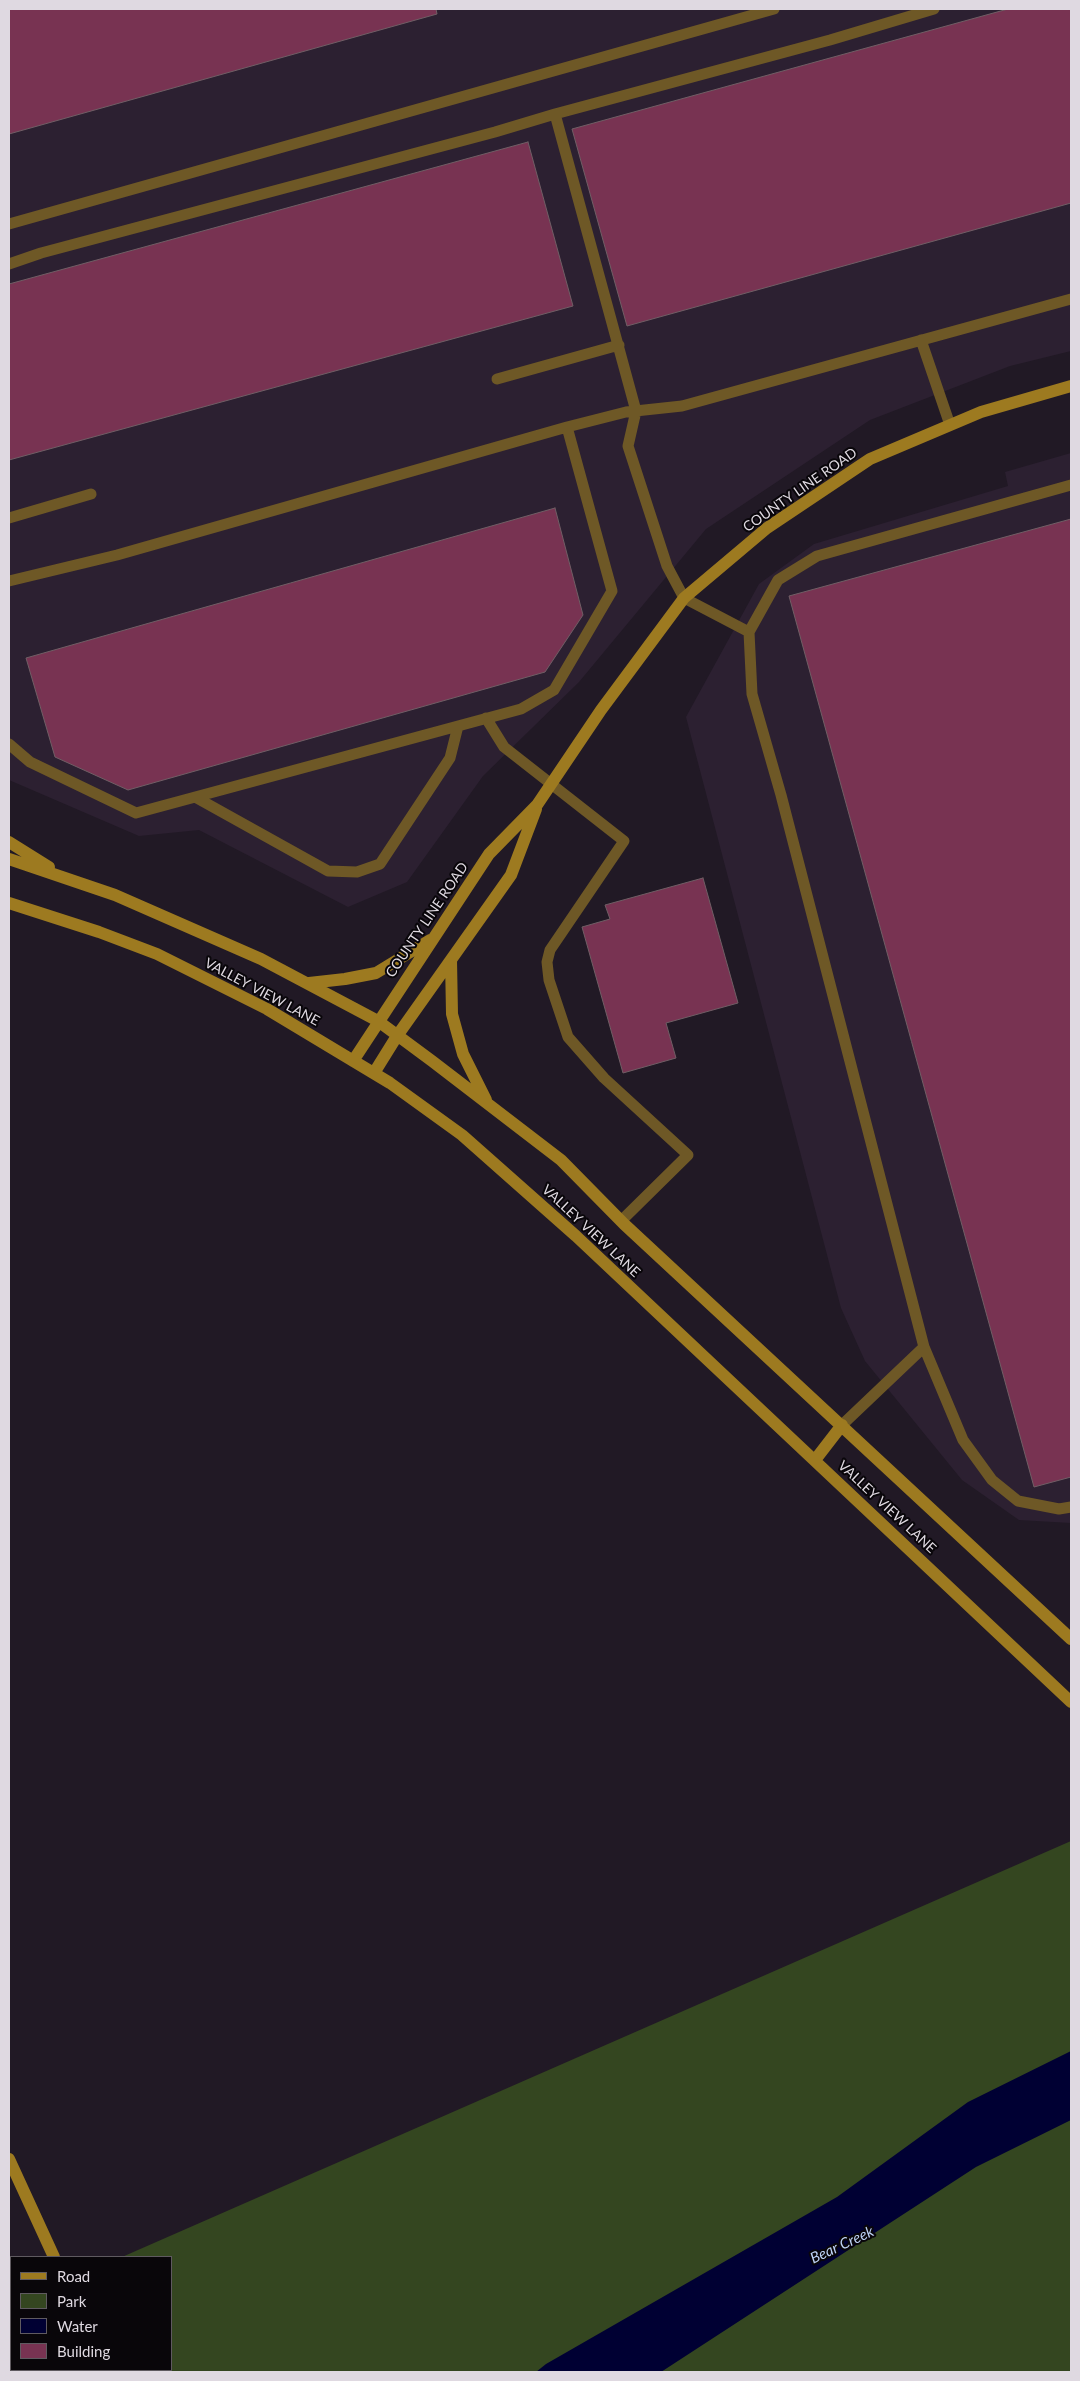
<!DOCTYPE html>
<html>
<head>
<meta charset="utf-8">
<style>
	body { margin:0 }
	#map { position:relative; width:1080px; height:2381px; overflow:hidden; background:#211925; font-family:Lato,sans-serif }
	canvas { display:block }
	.frame { position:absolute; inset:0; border:10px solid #dfd9e1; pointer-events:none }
	.legend { position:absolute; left:10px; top:2256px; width:162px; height:115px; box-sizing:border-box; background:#09060a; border:1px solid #5f5a60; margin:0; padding:6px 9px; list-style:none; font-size:15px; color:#dfd9e1 }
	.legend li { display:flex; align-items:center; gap:10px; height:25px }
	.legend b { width:25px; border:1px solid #5f5a60 }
</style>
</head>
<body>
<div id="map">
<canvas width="1080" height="2381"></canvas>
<div class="frame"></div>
<ul class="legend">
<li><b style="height:6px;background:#9d7a20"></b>Road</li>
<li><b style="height:14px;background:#344620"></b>Park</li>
<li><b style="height:14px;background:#003"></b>Water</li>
<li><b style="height:14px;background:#783352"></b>Building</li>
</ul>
</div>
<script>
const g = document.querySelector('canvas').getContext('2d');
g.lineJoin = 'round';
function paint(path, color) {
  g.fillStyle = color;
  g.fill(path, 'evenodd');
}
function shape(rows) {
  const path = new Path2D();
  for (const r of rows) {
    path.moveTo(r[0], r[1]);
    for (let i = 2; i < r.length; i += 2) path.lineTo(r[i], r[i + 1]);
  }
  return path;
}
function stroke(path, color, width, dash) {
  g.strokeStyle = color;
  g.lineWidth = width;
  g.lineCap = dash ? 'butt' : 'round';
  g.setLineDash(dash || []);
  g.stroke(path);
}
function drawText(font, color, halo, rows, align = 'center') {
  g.font = font + ' Lato,sans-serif';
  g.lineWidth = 4;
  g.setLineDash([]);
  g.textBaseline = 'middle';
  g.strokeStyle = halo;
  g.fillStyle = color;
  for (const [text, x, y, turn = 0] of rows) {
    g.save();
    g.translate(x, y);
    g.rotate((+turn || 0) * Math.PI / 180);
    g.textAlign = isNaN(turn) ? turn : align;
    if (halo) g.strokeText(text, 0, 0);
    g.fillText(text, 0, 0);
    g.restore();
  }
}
paint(shape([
	[9,9,1071,9,1071,351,1010,366,870,420,706,529,579,682,483,776,407,882,348,907,199,830,139,836,9,780],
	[1071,453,1071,1523,1019,1520,962,1480,865,1361,841,1308,686,717,759,584,814,544,1008,486,1005,472]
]), '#2c2031');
paint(shape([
	[1071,1841,1071,2372,9,2372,9,2334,11,2332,11,2370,171,2370,171,2257,122,2257]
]), '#344620');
paint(shape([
	[1071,2051,1071,2120,976,2167,661,2372,536,2372,546,2364,837,2197,968,2102]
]), '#003');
const building = shape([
	[9,9,436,9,437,14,9,134,9,9],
	[1008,9,1071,9,1071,203,627,326,572,129,1008,9],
	[528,142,573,306,9,460,9,284,528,142],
	[555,508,583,615,545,672,128,790,55,757,26,658,555,508],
	[1071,519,1071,1477,1034,1487,789,596,1071,519],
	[703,878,738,1003,666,1023,676,1058,623,1073,582,927,610,919,605,905,703,878]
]);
paint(building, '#783352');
stroke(building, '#705e65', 1);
stroke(shape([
	[934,9,830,40,555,114,636,411,628,446,667,566,684,598,749,632,778,580,817,556,1071,485],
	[9,224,774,9],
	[9,264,41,253,495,132,555,114],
	[921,340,950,425],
	[497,379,619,345],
	[9,518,91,494],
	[9,581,117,555,567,427,626,412,682,406,1071,299],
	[749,632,752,694,781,795,924,1347,842,1425],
	[486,718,504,747,624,841,550,950,547,962,549,980,568,1037,604,1078,688,1155,621,1221],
	[9,744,30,762,136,813,521,709,554,690,612,591,567,427],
	[195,797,328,871,357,872,380,864,450,758,458,726],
	[924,1347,963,1440,992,1480,1018,1501,1059,1509,1071,1507]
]), '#6e5826', 11);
stroke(shape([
	[9,842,49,867],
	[9,859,115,895,261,959,378,1021,432,1061,561,1160,624,1224,1071,1639],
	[9,903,99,932,157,954,267,1009,390,1083,462,1135,576,1236,1071,1702],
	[451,960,452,1014,463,1054,486,1100],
	[309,983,345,979,376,973,430,940],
	[353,1061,489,854,537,805,601,710,684,598,767,528,870,459,981,412,1071,386],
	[374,1073,397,1036,511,875,536,809],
	[815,1460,842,1425],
	[9,2159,54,2257],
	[108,2370,109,2372]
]), '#9d7a20', 12);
drawText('14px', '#dfd9e1', '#09060a', [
	["COUNTY LINE ROAD",800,490,-35],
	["COUNTY LINE ROAD",427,920,-56],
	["VALLEY VIEW LANE",262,992,28],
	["VALLEY VIEW LANE",591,1231,43],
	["VALLEY VIEW LANE",887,1507,43]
]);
drawText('italic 15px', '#bed2f5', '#09060a', [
	["Bear Creek",842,2245,-25]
]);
</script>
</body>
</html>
